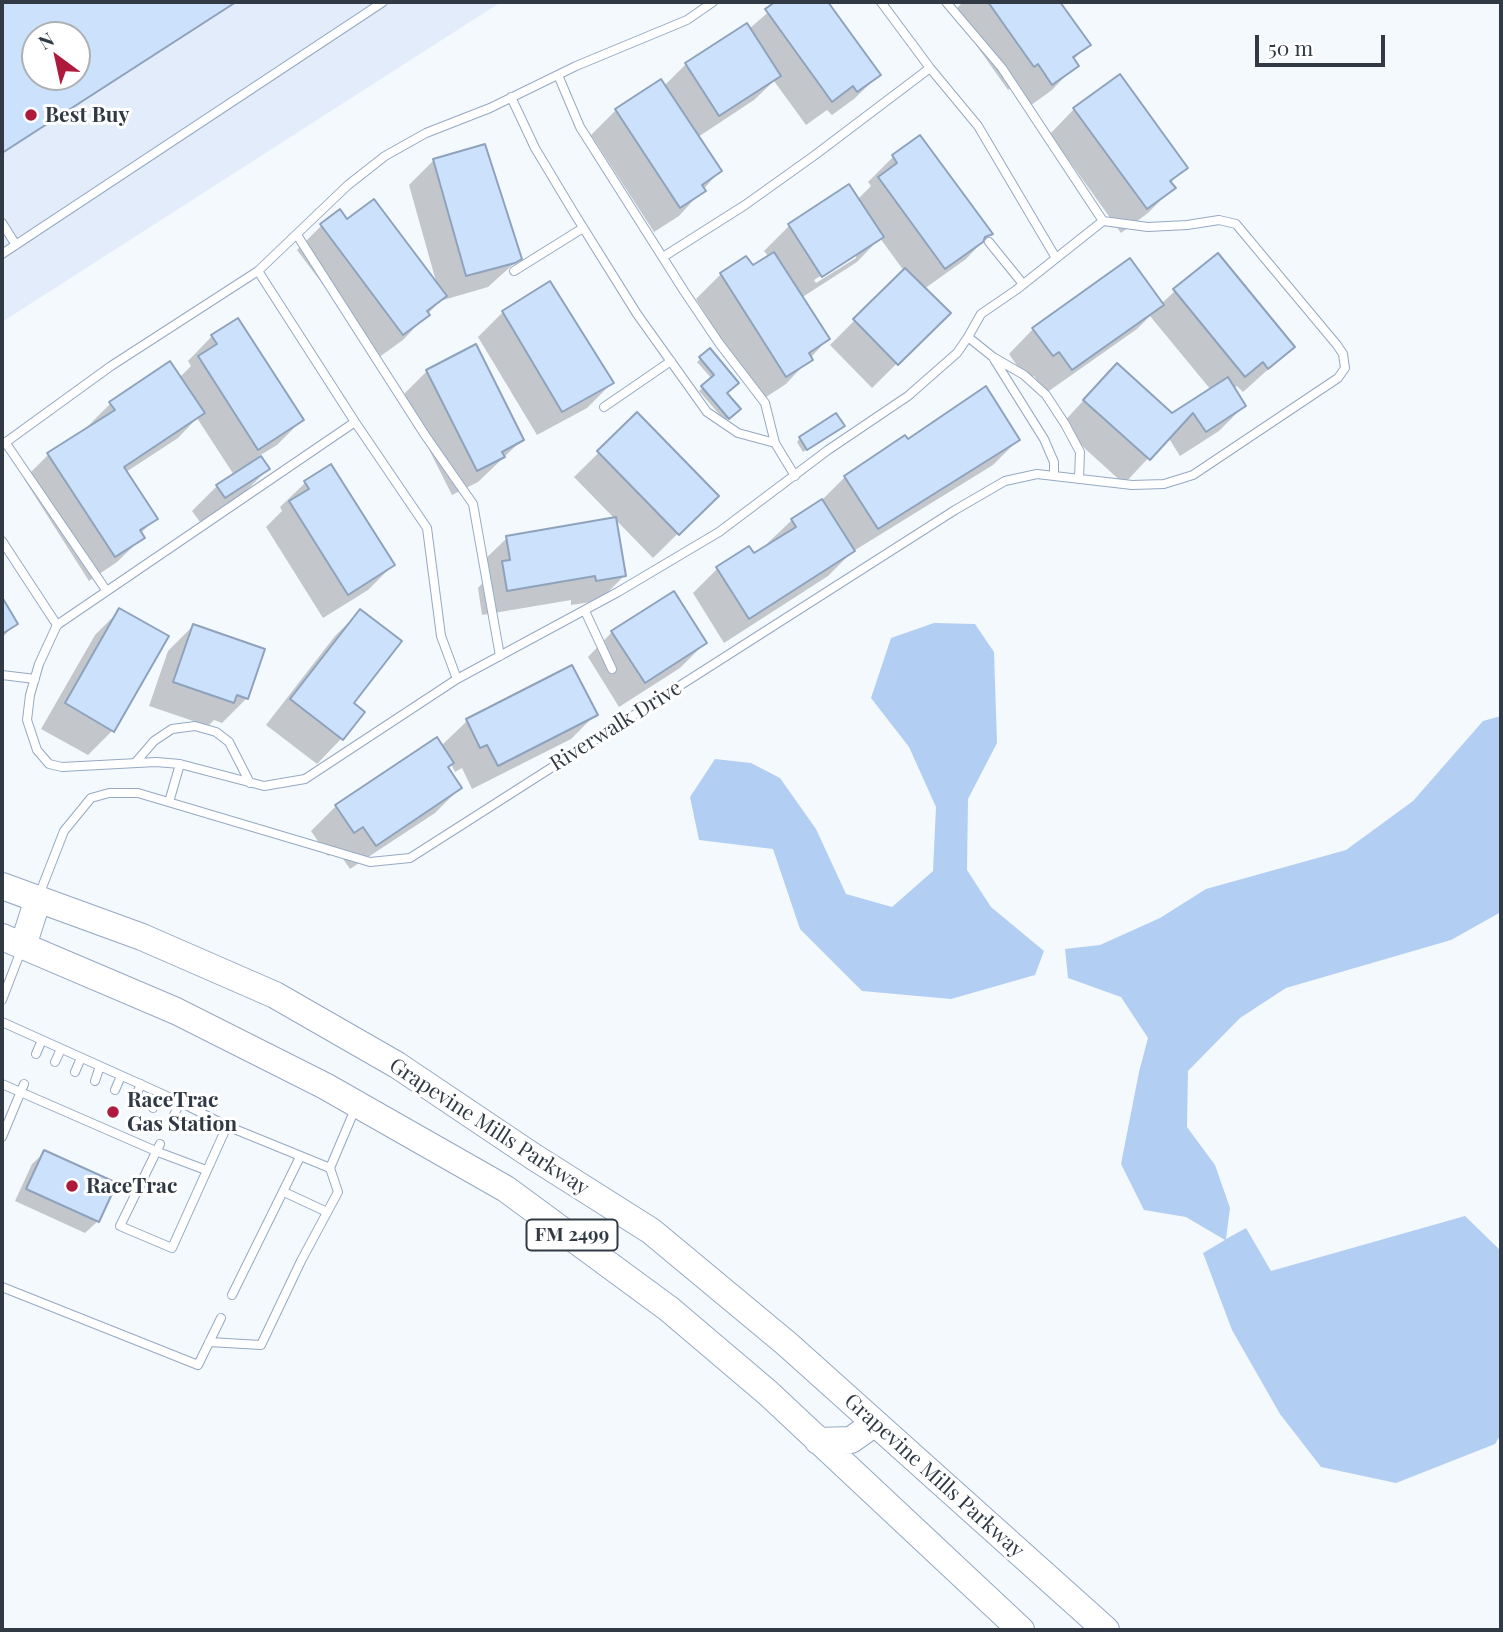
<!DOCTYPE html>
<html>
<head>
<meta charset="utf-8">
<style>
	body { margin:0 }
	#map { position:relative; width:1503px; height:1632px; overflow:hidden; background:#f4f9fe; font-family:"Playfair Display",serif }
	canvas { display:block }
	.frame { position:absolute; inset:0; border:4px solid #313a44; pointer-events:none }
	.north { position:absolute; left:21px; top:21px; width:70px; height:70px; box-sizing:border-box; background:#fff; border:2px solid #adb0b4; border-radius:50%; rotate:327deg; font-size:19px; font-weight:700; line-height:28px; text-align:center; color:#313a44 }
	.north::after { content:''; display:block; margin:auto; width:24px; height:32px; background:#ae1a3c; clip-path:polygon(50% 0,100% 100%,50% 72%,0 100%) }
	.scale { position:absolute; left:1255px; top:35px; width:130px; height:32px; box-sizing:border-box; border:4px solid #313a44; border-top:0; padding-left:9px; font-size:21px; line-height:24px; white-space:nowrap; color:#313a44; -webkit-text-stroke:5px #fff; paint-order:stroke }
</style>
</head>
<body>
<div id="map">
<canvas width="1503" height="1632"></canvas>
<div class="frame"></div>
<div class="north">N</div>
<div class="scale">50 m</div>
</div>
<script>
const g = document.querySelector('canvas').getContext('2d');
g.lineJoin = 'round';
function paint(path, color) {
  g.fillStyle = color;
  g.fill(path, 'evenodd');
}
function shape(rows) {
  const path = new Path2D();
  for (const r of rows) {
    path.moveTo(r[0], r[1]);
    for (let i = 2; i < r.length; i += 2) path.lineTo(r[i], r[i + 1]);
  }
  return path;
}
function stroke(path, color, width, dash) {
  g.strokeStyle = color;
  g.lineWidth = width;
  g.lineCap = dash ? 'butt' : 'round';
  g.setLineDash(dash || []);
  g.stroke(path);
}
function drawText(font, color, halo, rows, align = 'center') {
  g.font = font + ' "Playfair Display",serif';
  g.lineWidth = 6;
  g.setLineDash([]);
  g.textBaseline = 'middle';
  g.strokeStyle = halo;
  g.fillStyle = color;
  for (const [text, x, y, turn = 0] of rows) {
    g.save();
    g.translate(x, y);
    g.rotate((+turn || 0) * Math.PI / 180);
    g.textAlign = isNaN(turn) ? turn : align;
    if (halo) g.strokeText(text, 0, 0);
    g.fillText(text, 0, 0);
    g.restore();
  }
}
paint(shape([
	[2,2,501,2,2,322],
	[35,35,77,35,77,77,35,77]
]), '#e2ecfa');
paint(shape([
	[934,623,975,624,994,652,997,743,968,799,967,870,991,907,1044,951,1035,975,951,999,862,991,800,929,773,849,699,840,690,797,715,759,751,763,780,778,816,829,846,894,892,907,933,871,936,807,909,747,871,698,891,638],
	[1501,716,1501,912,1451,940,1286,988,1240,1018,1188,1071,1187,1127,1215,1165,1230,1208,1226,1239,1246,1228,1271,1271,1465,1216,1501,1251,1501,1434,1495,1444,1396,1483,1321,1467,1280,1414,1232,1330,1203,1253,1225,1240,1186,1217,1144,1210,1121,1164,1139,1072,1148,1038,1121,997,1068,978,1065,949,1100,945,1160,918,1206,889,1346,850,1413,801,1483,721]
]), '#b2cef3');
paint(shape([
	[2,2,237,2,2,154],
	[35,35,77,35,77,77,35,77],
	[780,2,826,2,879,75,854,99,832,115,827,110,806,125,774,81,754,100,698,137,720,171,679,216,654,232,591,135,616,110,661,81,664,86,686,64,746,25,749,29],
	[963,2,1058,2,1088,45,1073,60,1076,65,1052,90,1027,108,1012,87,1008,90,953,12],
	[1074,109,1185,168,1170,183,1173,188,1148,213,1121,233,1050,134],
	[920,137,990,234,966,259,924,289,948,313,872,388,830,345,904,271,880,238,857,262,801,298,828,339,786,384,760,401,696,299,721,274,746,258,752,268,769,257,764,251,789,226,857,200,871,186,868,182,893,157],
	[856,253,856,258,816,283,814,280],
	[434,160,520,258,488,287,440,301,403,340,378,358,297,250,321,226,347,222,437,285,409,185],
	[1175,291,1293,347,1243,392,1237,386,1233,389,1244,406,1219,431,1180,456,1168,437,1124,484,1060,426,1093,390,1172,415,1211,390,1150,316,1137,329,1046,393,1034,376,1027,380,1009,354,1033,329,1161,304],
	[503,312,612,383,587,408,537,435,478,337],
	[212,336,302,420,277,445,259,456,268,469,243,494,200,522,192,511,217,486,234,475,197,418,178,438,126,472,156,518,140,534,142,538,117,562,89,581,24,479,49,454,87,430,86,428,111,403,179,378,191,366,188,361],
	[710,351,725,394,738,409,725,421,699,391,712,379,697,362],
	[427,371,522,440,478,482,452,495,402,396],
	[637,415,716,496,653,558,574,477],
	[839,429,803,452,797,442,800,438],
	[1018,440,993,465,852,552,828,576,724,643,693,593,717,569,754,556,792,520,820,502,845,477,907,441],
	[305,483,393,565,368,590,323,618,266,527,282,511,280,507],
	[507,538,624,576,599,601,571,605,571,600,482,615,478,588,485,580,482,562],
	[2,601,16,623,2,638],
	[120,610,113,730,88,755,41,729,95,635],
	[360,611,351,703,363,712,341,739,317,764,266,725,335,636],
	[193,626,247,698,222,723,214,720,208,726,149,706,168,651],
	[612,632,705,643,680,668,619,707,588,657],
	[572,667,596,714,571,739,472,789,462,768,455,772,451,764,446,768,460,788,435,813,350,869,337,850,328,856,311,831,336,806,441,746,467,721],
	[45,1152,98,1221,85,1233,15,1201,32,1164]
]), '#0003');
const building = shape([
	[2,2,236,2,2,153,2,2],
	[35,35,77,35,77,77,35,77,35,35],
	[775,2,828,2,881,75,857,92,853,86,832,102,765,9,775,2],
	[988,2,1060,2,1091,45,1073,57,1079,66,1052,85,1038,64,1034,67,988,2],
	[747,23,781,76,719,116,685,63,747,23],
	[1120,74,1188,168,1170,181,1176,188,1147,209,1073,108,1120,74],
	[661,79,722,171,702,185,706,191,680,208,615,109,661,79],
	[920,135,993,234,985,237,983,242,945,269,878,177,897,163,892,155,920,135],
	[485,144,522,259,515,263,466,276,433,159,485,144],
	[849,184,884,237,822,277,788,224,849,184],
	[374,199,447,296,427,311,430,315,403,335,320,224,340,209,347,219,374,199],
	[774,252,830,339,809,353,813,360,786,377,720,273,746,256,753,265,774,252],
	[1218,253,1295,347,1268,369,1263,362,1245,377,1173,289,1218,253],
	[1130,258,1164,305,1072,370,1059,352,1053,356,1032,328,1130,258],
	[905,268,951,313,898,365,853,319,905,268],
	[550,281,614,383,562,412,502,311,550,281],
	[238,318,304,420,258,450,198,356,217,344,211,335,238,318],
	[476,344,524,440,502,452,505,457,477,471,426,370,476,344],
	[710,348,739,383,727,393,741,409,729,419,701,386,714,375,699,357,710,348],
	[170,361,205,413,124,467,158,519,140,530,145,538,115,557,47,453,115,410,109,402,170,361],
	[1117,363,1172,413,1228,377,1246,406,1206,432,1193,413,1150,460,1083,400,1117,363],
	[986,386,1020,440,878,529,844,476,905,435,908,439,986,386],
	[637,412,719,496,679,535,597,451,637,412],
	[836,413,845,426,807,450,799,437,836,413],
	[261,456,270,469,225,498,216,485,261,456],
	[331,464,395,565,348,595,289,501,309,489,304,481,331,464],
	[822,499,855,551,749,619,716,567,749,546,754,553,796,527,791,519,822,499],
	[616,517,626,576,596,581,595,576,507,591,502,561,510,560,506,536,616,517],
	[674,591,707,643,645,683,611,631,674,591],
	[2,597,18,624,2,634,2,597],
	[119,608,169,636,114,732,65,703,119,608],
	[360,609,402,641,354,703,365,712,343,740,290,699,360,609],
	[193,624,265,649,248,699,237,695,234,703,173,682,193,624],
	[572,665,598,715,498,766,487,745,480,748,466,719,572,665],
	[437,737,454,763,448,767,462,788,376,846,363,827,354,833,335,805,437,737],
	[44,1150,117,1183,99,1222,26,1189,44,1150]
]);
paint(building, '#cce1fc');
stroke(building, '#8ea2bc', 2);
const service = shape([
	[881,2,930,68,978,126,1056,258],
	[946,2,1002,68,1103,221],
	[558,75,580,127,684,291,719,343,765,403,775,443],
	[511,97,535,148,574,213,637,314,707,412,738,433,775,443,795,476],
	[2,223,16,245],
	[297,235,425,435,473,504,500,656],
	[989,242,1023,284],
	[2,254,383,2],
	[663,257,745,205,815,155,930,68],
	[258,271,355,422,427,528,441,636,457,679],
	[514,271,583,228],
	[994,359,1044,439,1054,462,1054,474],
	[604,407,671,361],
	[5,442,106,590],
	[2,445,111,366,258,271,348,185,385,156,426,133,490,108,576,66,687,20,713,2],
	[2,541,57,625],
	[585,611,612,669],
	[2,675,35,679],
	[135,763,154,741,172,729,195,726,216,732,229,742,250,783],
	[180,764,156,762,62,767,49,764,37,750,27,720,30,695,39,664,57,625,355,422],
	[169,802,180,764,264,786,305,779,457,679,618,592,719,532,828,450,908,396,957,353,968,337],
	[39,895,64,831,91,798,109,793,138,793,370,862,410,858,955,510,1005,481,1037,474,1132,485,1164,484,1193,475,1338,378,1345,368,1343,354,1337,345,1236,224,1219,220,1187,225,1148,227,1103,221,1016,290,981,314,968,337,993,357,1024,375,1046,395,1065,424,1080,452,1079,479],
	[2,1000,22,948],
	[2,1022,180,1102,227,1126,330,1168],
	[36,1054,42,1040],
	[55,1062,61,1049],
	[75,1072,81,1058],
	[95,1081,100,1066],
	[2,1084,158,1152,206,1170],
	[115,1090,121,1076],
	[135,1098,141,1084],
	[153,1108,161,1094],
	[174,1115,180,1102],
	[2,1137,24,1084],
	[160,1144,120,1226,172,1248,227,1126],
	[284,1192,327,1212],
	[2,1287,198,1365,221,1318],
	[232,1295,300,1157],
	[209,1342,261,1345,301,1261,338,1192,330,1168,355,1109]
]);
const primary = shape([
	[2,886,142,937,275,995,397,1065,534,1157,651,1231,787,1344,1106,1630],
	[2,937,176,1011,325,1086,506,1189,669,1309,768,1393,1021,1630],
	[23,946,38,899],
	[818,1441,851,1440,875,1423]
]);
stroke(service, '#95a9c3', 10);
stroke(primary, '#95a9c3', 28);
stroke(service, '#fff', 8);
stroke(primary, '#fff', 26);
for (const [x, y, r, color] of [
	[31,115,7,"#ae1a3c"],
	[113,1112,7,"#ae1a3c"],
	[72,1186,7,"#ae1a3c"]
]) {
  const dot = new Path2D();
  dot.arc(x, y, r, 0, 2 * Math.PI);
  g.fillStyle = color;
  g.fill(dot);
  stroke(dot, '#fff', 2.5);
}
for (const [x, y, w] of [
	[572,1235,91]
]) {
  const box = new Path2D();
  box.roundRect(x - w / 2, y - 15.5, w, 31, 5);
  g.fillStyle = '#fff';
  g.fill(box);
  stroke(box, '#313a44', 2);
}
drawText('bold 19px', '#313a44', null, [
	["FM 2499",572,1235]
]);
drawText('bold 21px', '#313a44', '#fff', [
	["Best Buy",45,115],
	["RaceTrac",127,1100],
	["Gas Station",127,1124],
	["RaceTrac",86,1186]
], 'left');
drawText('21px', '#313a44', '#fff', [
	["Riverwalk Drive",616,726,-32],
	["Grapevine Mills Parkway",489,1127,33],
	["Grapevine Mills Parkway",934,1476,42]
]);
</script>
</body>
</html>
